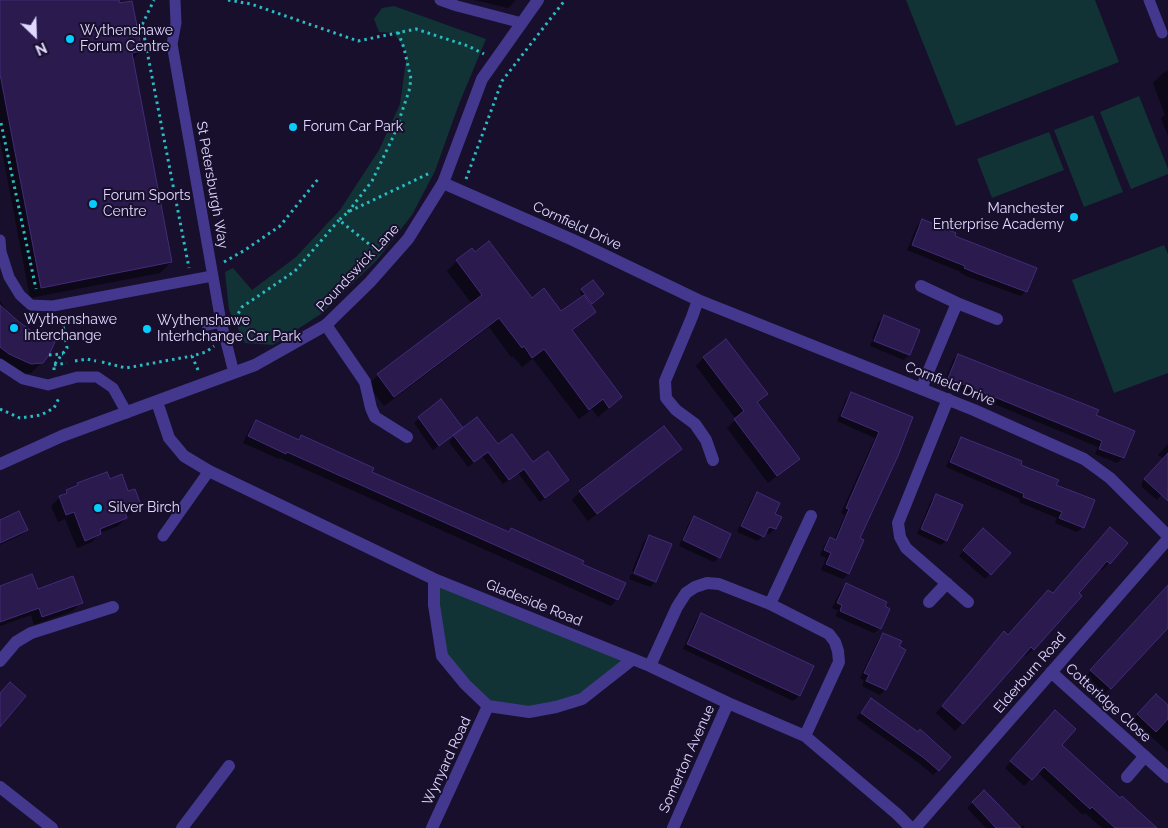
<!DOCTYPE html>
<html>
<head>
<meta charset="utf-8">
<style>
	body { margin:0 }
	#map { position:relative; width:1168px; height:828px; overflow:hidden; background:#170f2b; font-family:Raleway,sans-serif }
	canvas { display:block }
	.north { position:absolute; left:10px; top:10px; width:50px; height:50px; -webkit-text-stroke:4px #170f2b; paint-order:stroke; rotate:156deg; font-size:14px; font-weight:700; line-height:20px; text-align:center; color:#e1d9ff }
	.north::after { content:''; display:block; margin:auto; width:18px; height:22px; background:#e1d9ff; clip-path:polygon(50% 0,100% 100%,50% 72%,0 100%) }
</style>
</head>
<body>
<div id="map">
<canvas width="1168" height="828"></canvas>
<div class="north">N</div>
</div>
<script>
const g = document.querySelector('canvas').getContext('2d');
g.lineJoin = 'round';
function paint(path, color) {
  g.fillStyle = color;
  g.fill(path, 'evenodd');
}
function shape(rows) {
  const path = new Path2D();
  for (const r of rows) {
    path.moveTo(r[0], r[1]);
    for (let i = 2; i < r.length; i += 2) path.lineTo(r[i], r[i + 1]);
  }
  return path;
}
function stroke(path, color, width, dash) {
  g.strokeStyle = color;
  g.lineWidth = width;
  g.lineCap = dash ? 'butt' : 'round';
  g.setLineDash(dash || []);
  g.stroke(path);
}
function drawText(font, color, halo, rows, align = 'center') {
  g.font = font + ' Raleway,sans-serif';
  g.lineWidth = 4;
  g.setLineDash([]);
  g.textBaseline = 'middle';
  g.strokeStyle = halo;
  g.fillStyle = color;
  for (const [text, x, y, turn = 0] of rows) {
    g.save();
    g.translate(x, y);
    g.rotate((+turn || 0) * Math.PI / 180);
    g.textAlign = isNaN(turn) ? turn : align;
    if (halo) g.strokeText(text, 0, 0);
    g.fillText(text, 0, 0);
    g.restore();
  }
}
paint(shape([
	[906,0,1095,0,1119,62,956,126],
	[394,6,486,39,459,104,435,171,412,215,377,260,321,314,273,345,245,343,229,310,225,272,233,268,252,290,296,257,340,210,379,150,400,104,407,53,394,33,379,32,374,19,382,8],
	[1139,96,1168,169,1168,174,1131,189,1100,112],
	[1093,115,1123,192,1084,207,1054,130],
	[1049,132,1064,170,992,198,977,159],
	[1164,245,1168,254,1168,373,1114,393,1072,280],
	[434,579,633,659,582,699,556,707,488,706,442,656]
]), '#123335');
paint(shape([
	[0,0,118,0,140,51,132,60,171,262,160,273,30,298,0,140],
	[474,0,516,0,508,8],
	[1168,71,1168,136,1161,118,1165,115,1153,83,1163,73],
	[922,221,1026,291,1021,296,971,278,960,273,961,272,907,250,917,226],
	[475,254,531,300,561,313,583,297,580,292,582,290,600,296,589,305,594,311,571,332,621,397,610,407,598,417,592,409,579,419,533,359,522,367,513,356,511,357,489,327,384,406,368,385,378,375,472,304,447,271,457,261],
	[0,301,42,362,31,373,20,374,0,365],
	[885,317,919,330,908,355,908,353,872,339,879,322],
	[872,341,908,356,904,360,870,346],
	[958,355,1133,432,1123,458,1117,463,1095,454,1098,447,944,383,953,360],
	[704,357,766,394,756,403,798,459,768,483,727,428,736,419,696,366],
	[851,394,911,418,859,539,862,540,848,574,843,579,821,570,826,558,820,555,825,544,830,539,834,540,845,515,841,513,875,438,837,421,846,399],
	[441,401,456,433,497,446,533,464,562,485,540,502,518,473,503,484,482,456,468,467,449,442,454,436,453,435,433,450,414,423],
	[256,421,298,440,302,437,371,473,508,533,511,529,581,565,617,599,611,606,280,458,279,459,243,443,250,428],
	[961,439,1019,465,1055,486,1083,527,1077,532,1055,523,1057,518,1019,502,1020,499,946,467,956,444],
	[1168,444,1168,488,1157,500,1142,487,1142,482,1164,459,1158,455],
	[680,449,672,457,588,521,572,500,580,492],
	[109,481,128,493,140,505,132,513,125,516,126,518,118,526,100,533,92,542,77,548,65,519,58,522,51,506,66,491,74,488,78,484],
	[757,493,773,515,780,518,775,529,769,534,765,532,758,541,737,532,752,499],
	[937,496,946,540,941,545,917,534,931,501],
	[695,518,719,557,714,562,679,546,689,523],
	[0,522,27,530,21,535,0,545],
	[978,535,1009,553,985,579,959,556],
	[649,536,670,544,654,582,654,580,632,571,644,541],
	[1103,536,1109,563,1102,570,1100,568,1033,649,1026,656,1023,654,955,731,936,713,997,640,1008,636,1053,594],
	[631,574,654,583,650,587,629,579],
	[846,585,880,628,874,633,835,616,838,611,832,608,841,590],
	[1168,586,1168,620,1105,693,1086,676],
	[0,587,37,590,81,602,73,611,34,625,31,615,0,626],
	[702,614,812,666,799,696,793,701,683,649,696,620],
	[883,634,898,647,885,689,880,695,862,686,864,681,860,678,878,640],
	[872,700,918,733,938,770,933,775,919,763,856,718],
	[1150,701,1168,707,1168,752,1133,720],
	[1049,718,1060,745,1144,828,1102,828,1085,813,1083,815,1037,772,1024,786,1005,768],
	[984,792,1019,828,1023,825,1025,828,986,828,967,808]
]), '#0007');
const building = shape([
	[0,0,119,0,120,3,132,1,142,51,132,53,172,262,41,288,0,74,0,0],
	[922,219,956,233,955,236,1037,268,1027,292,976,273,964,268,965,266,912,245,922,219],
	[489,241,532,298,544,288,561,311,584,295,596,312,572,330,622,397,609,408,603,399,589,410,544,349,532,358,524,346,522,348,499,318,394,397,377,374,482,295,456,260,472,248,475,252,489,241],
	[593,280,604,294,592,304,581,289,593,280],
	[0,305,19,322,36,334,56,340,49,355,43,363,31,364,9,354,0,347,0,305],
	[884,315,920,330,910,355,874,341,884,315],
	[726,339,768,394,757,402,800,459,777,476,734,419,744,411,703,357,726,339],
	[958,354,1099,410,1096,415,1135,431,1124,458,1099,449,1102,441,948,378,958,354],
	[851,392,913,417,898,456,860,538,864,540,849,574,826,564,831,553,824,550,830,537,836,540,849,509,846,508,879,432,841,416,851,392],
	[441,399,463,428,439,446,418,417,441,399],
	[477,417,498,444,512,434,533,462,548,451,569,480,545,498,524,469,509,480,488,452,474,462,453,435,477,417],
	[256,420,299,440,301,435,374,468,372,472,509,532,511,528,584,561,582,564,626,583,618,600,287,452,286,454,248,436,256,420],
	[664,426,682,449,597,514,579,491,664,426],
	[961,437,1022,461,1021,465,1059,480,1056,485,1095,500,1084,528,1059,518,1062,512,1023,497,1024,494,950,462,961,437],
	[1168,453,1168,501,1144,479,1168,453],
	[107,472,110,479,122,474,128,491,135,489,141,505,125,512,127,518,100,529,101,534,85,541,74,512,66,515,59,496,67,493,66,490,78,485,77,483,107,472],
	[757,492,780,503,775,514,782,517,776,529,769,527,764,537,741,526,757,492],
	[936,494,963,505,947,541,921,529,936,494],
	[19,511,28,530,0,543,0,520,19,511],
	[694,516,731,534,720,558,683,540,694,516],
	[1110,527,1128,543,1110,564,1107,561,1079,593,1082,596,1034,650,1031,647,963,724,942,706,1004,631,1008,635,1048,590,1053,593,1110,527],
	[983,528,1011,553,991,575,963,550,983,528],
	[649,535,672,544,656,582,634,573,649,535],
	[32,574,38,589,73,576,83,603,42,617,39,608,0,622,0,586,32,574],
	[846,583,887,602,885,606,890,609,881,629,840,611,842,605,837,603,846,583],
	[1168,585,1168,628,1111,689,1090,670,1168,585],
	[701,613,814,666,800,696,687,644,701,613],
	[883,633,902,641,899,646,906,650,886,690,866,681,869,675,864,673,883,633],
	[10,682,26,696,0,727,0,693,10,682],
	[1156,694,1168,705,1168,719,1156,732,1137,714,1156,694],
	[871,698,918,732,920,729,951,757,939,771,924,758,861,713,871,698],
	[1055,710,1076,729,1062,745,1120,798,1122,796,1157,828,1115,828,1092,807,1090,809,1044,767,1032,780,1010,761,1055,710],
	[984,790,998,804,1021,828,996,828,972,802,984,790]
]);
paint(building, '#2a1a4d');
stroke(building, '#432b7a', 1);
stroke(shape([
	[228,0,251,4,358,41,416,29,468,46,484,54],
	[142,25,189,268],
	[130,28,142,25,154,0],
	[1,123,36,289],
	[466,179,502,81,565,0],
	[348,212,372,181,394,135,409,91,411,79,404,48,398,32],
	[379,252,339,220,348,212,430,173],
	[224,262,245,250,280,226,319,178],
	[235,319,242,307,295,271,339,220],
	[49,355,63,354],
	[75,361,87,359,96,361],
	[102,362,126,368,192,356],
	[54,365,67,363],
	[54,370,54,365,67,348,62,319],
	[198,370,192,356,206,352,214,346],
	[0,409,20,418,41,415,54,408,59,398]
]), '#29bdc3', 3, [2.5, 4]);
stroke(shape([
	[175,0,176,23,172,44,221,322,234,373],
	[440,0,457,6,522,23],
	[1149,0,1162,33],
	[0,240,1,252,9,277,20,295,31,305,53,306,212,276],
	[207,325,221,322],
	[0,364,23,379,48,385,77,377,97,377,113,388,127,413],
	[163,536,209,471]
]), '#43388d', 11);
stroke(shape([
	[443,183,573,240,698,300,692,317,665,381,666,398,676,410,695,424,706,440,713,460],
	[921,286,957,303],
	[698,300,974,410,1084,459,1110,478,1168,536],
	[326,325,365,382,371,408,375,417,407,437],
	[921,389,957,303,997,319],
	[948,399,898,523,900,537,906,548,968,602],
	[157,402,169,438,184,456,209,471,434,579,650,666,728,703,805,736,897,814,911,828],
	[434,579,434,605,442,656,465,684,488,706,529,712,556,707,582,699,633,659],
	[929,602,947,583],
	[770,604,811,516],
	[0,661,16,642,31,633,113,607],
	[650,666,677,607,686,593,695,587,707,583,719,584,770,604,829,634,835,642,838,651,839,662,805,736],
	[1051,672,1168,777],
	[1127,777,1145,756],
	[182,828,229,766],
	[432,828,488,706],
	[673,828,728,703],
	[915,828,1168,539]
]), '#43388d', 12);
stroke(shape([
	[0,464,62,436,255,365,326,325,370,282,408,239,443,183,482,79,538,0],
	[0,787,52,828]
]), '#43388d', 12);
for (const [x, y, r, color] of [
	[70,39,5,"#05cdff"],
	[293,127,5,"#05cdff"],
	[93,204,5,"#05cdff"],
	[1074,217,5,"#05cdff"],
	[14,328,5,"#05cdff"],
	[147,329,5,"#05cdff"],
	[98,508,5,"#05cdff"]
]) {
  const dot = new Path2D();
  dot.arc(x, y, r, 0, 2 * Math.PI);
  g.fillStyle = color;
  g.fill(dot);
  stroke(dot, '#170f2b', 2);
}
drawText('14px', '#e1d9ff', '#170f2b', [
	["Wythenshawe",80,31],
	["Forum Centre",80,47],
	["Forum Car Park",303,127],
	["Forum Sports",103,196],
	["Centre",103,212],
	["Manchester",1064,209,"right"],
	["Enterprise Academy",1064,225,"right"],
	["Wythenshawe",24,320],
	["Interchange",24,336],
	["Wythenshawe",157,321],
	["Interhchange Car Park",157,337],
	["Silver Birch",108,508]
], 'left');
drawText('14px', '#e1d9ff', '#170f2b', [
	["St Petersburgh Way",212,185,80],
	["Cornfield Drive",577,226,25],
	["Poundswick Lane",358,268,-47],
	["Cornfield Drive",950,384,22],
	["Gladeside Road",534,603,22],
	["Elderburn Road",1030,673,-49],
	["Cotteridge Close",1108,703,42],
	["Somerton Avenue",687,759,-66],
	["Wynyard Road",447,761,-65]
]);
</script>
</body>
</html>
